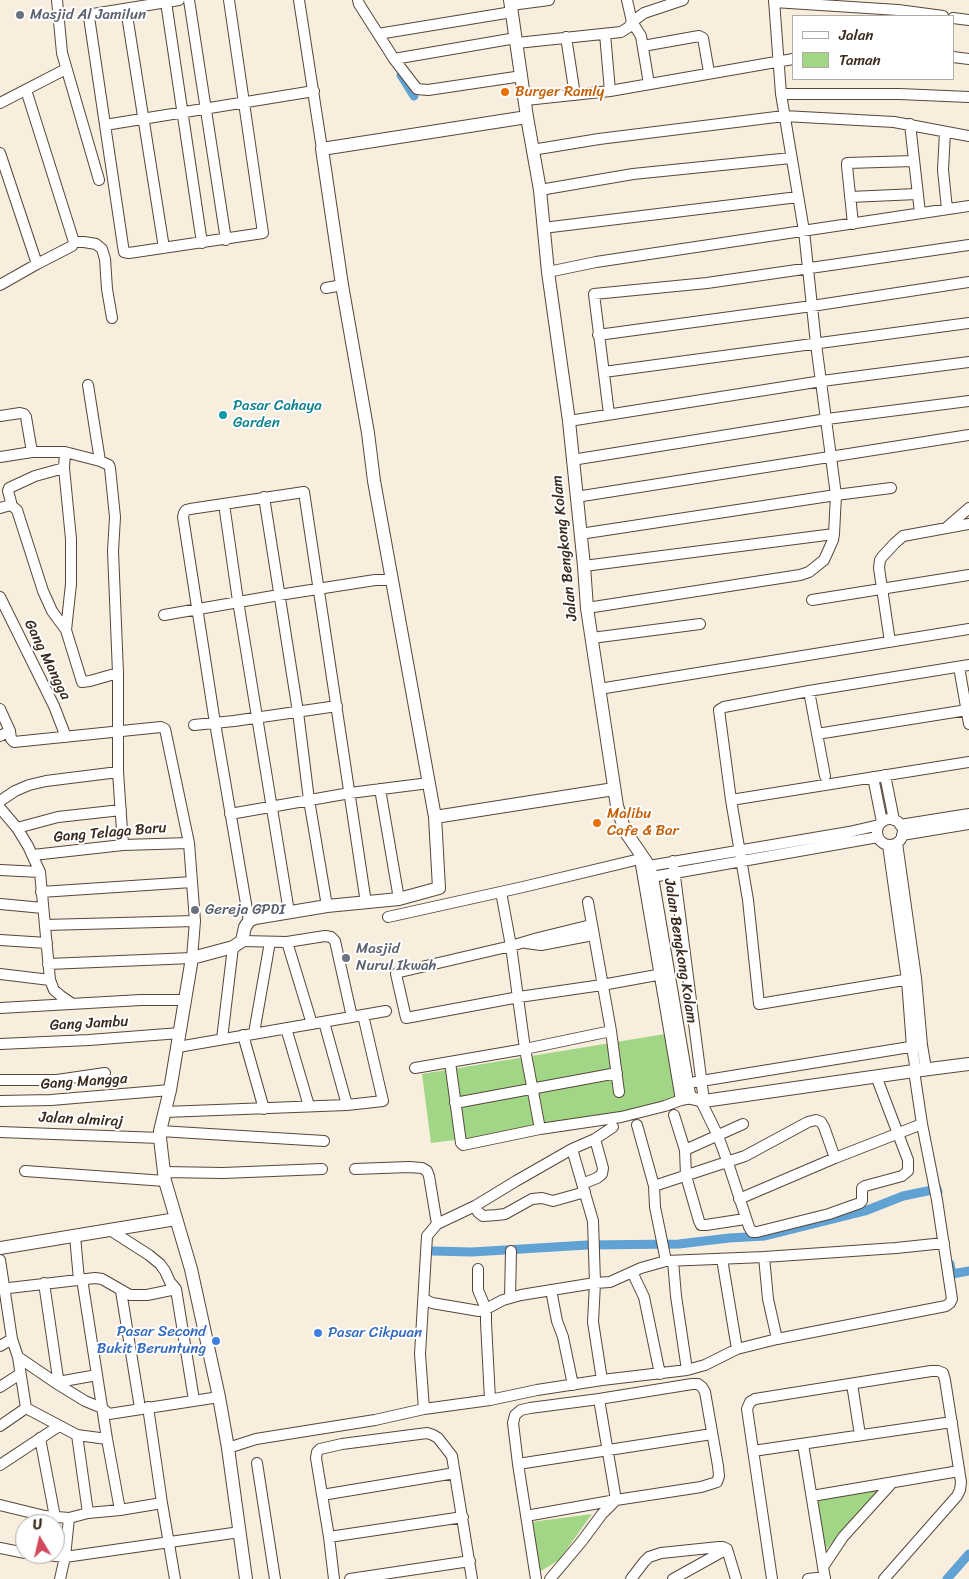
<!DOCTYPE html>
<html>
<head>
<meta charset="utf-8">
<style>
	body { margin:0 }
	#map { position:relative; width:969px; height:1579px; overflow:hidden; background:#f7eedd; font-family:Sriracha,sans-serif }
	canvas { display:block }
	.legend { position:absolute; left:792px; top:15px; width:162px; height:65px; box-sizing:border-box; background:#fff; border:1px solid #b1aaa5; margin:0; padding:6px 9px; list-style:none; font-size:15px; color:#3b2a1e }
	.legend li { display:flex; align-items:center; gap:10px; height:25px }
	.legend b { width:25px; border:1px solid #b1aaa5 }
	.north { position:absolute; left:15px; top:1514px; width:50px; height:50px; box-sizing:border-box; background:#fff; border:1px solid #b1aaa5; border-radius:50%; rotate:351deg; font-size:14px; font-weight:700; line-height:20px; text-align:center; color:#3b2a1e }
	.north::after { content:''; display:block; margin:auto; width:18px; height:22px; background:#d1495b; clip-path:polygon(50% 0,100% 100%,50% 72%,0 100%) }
</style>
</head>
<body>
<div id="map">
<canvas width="969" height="1579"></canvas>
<ul class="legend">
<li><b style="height:6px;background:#fff"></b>Jalan</li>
<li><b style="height:14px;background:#a1d686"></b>Taman</li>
</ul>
<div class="north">U</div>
</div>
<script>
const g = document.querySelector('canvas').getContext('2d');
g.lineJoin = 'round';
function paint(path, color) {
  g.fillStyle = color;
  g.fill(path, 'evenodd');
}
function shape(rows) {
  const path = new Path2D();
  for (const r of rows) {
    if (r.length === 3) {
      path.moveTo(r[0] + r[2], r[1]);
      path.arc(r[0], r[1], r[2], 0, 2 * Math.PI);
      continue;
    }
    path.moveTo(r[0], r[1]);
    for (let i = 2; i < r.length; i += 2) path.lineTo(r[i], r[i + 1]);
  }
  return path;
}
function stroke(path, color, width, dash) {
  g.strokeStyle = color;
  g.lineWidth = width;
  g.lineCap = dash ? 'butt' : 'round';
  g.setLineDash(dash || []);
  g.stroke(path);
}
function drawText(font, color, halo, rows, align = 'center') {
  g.font = font + ' Sriracha,sans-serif';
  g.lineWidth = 4;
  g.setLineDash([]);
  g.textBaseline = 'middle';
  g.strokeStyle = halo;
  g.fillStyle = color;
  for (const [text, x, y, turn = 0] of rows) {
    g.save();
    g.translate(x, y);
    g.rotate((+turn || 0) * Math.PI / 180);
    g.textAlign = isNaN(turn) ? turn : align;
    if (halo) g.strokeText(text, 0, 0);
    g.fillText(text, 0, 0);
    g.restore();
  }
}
paint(shape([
	[671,1033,683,1102,594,1123,431,1143,422,1074],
	[883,1488,818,1558,809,1500],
	[592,1514,559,1560,533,1576,524,1523]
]), '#a1d686');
stroke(shape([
	[401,75,414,96],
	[433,1251,472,1252,587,1245,679,1244,729,1238,765,1236,865,1211,903,1196,937,1189,938,1192],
	[950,1264,952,1274,969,1271],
	[947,1579,969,1554]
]), '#5fa2d3', 9);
const minor = shape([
	[57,0,62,53,99,180],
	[179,0,93,14,89,17,123,246,124,252,129,253,263,233,229,0],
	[189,0,226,240],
	[299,0,322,149],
	[358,0,359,4,394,59,417,89,428,90,522,76],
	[166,2,202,243],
	[774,2,898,10,943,16],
	[511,5,549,0],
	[126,9,164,248],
	[953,18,969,20],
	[378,34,512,12],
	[605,34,610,91],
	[566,37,575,95],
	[517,43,621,32,629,27,632,22,627,0],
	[643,46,699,36,703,38,709,72],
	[953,57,969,59],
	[394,59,516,38],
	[649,84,641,36,632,22,644,13,683,0],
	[26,90,74,242,84,242,96,244,102,249,105,259,107,289,112,318],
	[781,94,899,94,969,97],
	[526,100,610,91,793,59],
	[0,103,66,69],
	[910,124,920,213],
	[105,125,314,91],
	[945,132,943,170,947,209],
	[532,150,599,139,784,116,894,122,969,136],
	[0,153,37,264],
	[540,190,633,174,791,158],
	[850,197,917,194],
	[853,224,847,166,847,163,914,161],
	[543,228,798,197],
	[548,272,596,262,969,206],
	[0,285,37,264,72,246,74,242],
	[326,288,342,285],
	[598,335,812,306,969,282],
	[604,372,969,323],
	[88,385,100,461],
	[609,414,594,294,707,283,969,245],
	[0,416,20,413,24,414,26,417,32,452],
	[569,421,822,381,969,362],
	[65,452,64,468,71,539,71,584,66,630,82,682,90,681,118,673],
	[0,457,32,452,65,452,100,461,109,465,110,468,115,517,113,551,118,673,118,772,123,845],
	[572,460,827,419,969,401],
	[264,497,298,712,309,800,327,906],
	[576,497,969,435],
	[224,504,238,601,289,912],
	[11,505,11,502,8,491,9,488,35,476,64,468],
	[0,508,11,505,17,510,43,591,52,611,66,630],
	[946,528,969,508],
	[580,534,836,495,891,488],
	[584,566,834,534],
	[0,597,54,706,66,737],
	[812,600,969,575],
	[587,608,800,575,809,572,824,560,833,540,834,534,836,495,816,344,804,231,781,94,774,0],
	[164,615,279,595,375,580,391,580],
	[592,638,700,624],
	[890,642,879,568,880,560,882,557,895,543,903,536,969,524],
	[959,667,969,724],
	[599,689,969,629],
	[809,691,825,776],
	[0,709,10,731,11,739,14,742,161,727,165,729,189,843,195,921,192,958,48,964],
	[194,725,234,721,337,706],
	[817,734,967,710],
	[0,736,10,731],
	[885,775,894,820],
	[873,777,882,822],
	[380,789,399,899],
	[731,800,969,762],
	[0,801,15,791,29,785,46,781,118,772],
	[0,808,17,828,28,846,40,872,50,980,54,990,61,996,71,1003],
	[230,814,350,793,429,783],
	[890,832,13],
	[900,825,969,814],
	[17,828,58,817,121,810],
	[902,835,969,824],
	[897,843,916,978,922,1045,926,1069],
	[888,845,907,980,912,1047,916,1071],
	[33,855,123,845,189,843],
	[640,859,681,1100],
	[673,861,704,1101],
	[649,866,849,832,879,825],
	[0,870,40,872],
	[652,877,878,837],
	[41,892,192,882],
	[501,892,511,946,525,1049,540,1129],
	[588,902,611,1031,619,1092],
	[0,904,43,908],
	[388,917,523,887,644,858],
	[249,921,215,723,183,517,184,513,186,510,190,509,304,492,366,903],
	[45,925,195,921],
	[591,925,538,938,511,946,400,972,396,974,406,1018,519,997,602,985,668,973],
	[0,940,47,943],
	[242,941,287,942,325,936,331,937,335,941,352,1017],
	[287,942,312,1024],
	[526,943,541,945,593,935],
	[0,974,50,980],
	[916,978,759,1004,748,900,731,800,719,710,724,707,809,691,969,665],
	[0,1008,141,1000,186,1000],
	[324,1022,347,1105],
	[286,1028,309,1106],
	[254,1033,270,942],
	[243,1035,264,1109],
	[222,1039,233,947],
	[0,1044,89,1040,180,1033],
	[178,1047,386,1011],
	[450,1062,461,1143,463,1145,540,1129,621,1117,665,1106,681,1100,691,1098],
	[415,1068,525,1049,611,1031],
	[0,1080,57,1080,105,1073],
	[695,1082,922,1045],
	[0,1101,51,1100,170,1090],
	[701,1101,718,1136,728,1163,749,1227,752,1232,757,1232,829,1214,860,1203,862,1201,862,1188,865,1186,902,1176,908,1171,908,1160,876,1076],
	[455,1103,617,1073],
	[165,1112,347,1105,383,1101,363,1015],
	[674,1115,685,1150],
	[743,1124,685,1150,686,1176,699,1221,701,1225,706,1225,745,1219],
	[637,1125,654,1186,655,1207,666,1261],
	[160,1131,324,1141],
	[0,1132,160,1138],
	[572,1149,593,1221,595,1283,593,1322,602,1380],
	[355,1169,409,1167,422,1168,427,1171,429,1176,437,1224],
	[25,1171,165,1181],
	[164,1172,223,1173,322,1169],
	[582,1184,597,1178,602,1174,603,1168,595,1139],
	[654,1186,745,1156,808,1122,816,1120,821,1122,824,1127,835,1158],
	[739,1199,835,1158,922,1124],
	[475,1206,478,1212,483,1216,497,1215,505,1214,532,1199,542,1198,553,1201,585,1192],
	[110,1230,149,1255,160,1264,165,1271,170,1282,176,1289,194,1400],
	[75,1236,79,1280],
	[764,1257,768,1299,777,1339],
	[722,1259,737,1349],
	[0,1260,12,1339,18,1357,26,1408],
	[673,1261,676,1296,687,1370],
	[478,1269,478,1290,486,1309,486,1322,490,1400],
	[632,1272,644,1297,660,1374],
	[82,1279,107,1439,120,1510],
	[44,1283,59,1385],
	[0,1289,95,1278,102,1279,130,1295,147,1295,176,1289],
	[551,1290,557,1321,563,1337,573,1385],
	[121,1291,140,1408],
	[510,1298,511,1251],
	[424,1299,432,1303,479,1311,486,1309,503,1300,521,1295,595,1283,610,1282,641,1268,666,1261,764,1257,896,1248,944,1243],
	[0,1346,12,1339],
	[18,1357,59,1385,85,1401,102,1408,109,1414,219,1397],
	[58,1382,97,1375],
	[852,1384,860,1435],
	[0,1387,20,1374],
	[148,1407,162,1503,175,1579],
	[26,1408,77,1435,107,1439],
	[424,1409,420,1354,427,1236,437,1224,475,1206,516,1181,572,1149,595,1139,613,1127],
	[0,1426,26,1408],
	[77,1435,88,1513],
	[40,1438,55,1517],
	[803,1444,825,1579],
	[228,1448,256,1439,375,1420,424,1409,490,1400,537,1390,602,1380,687,1370,705,1365,737,1349,777,1339,946,1306,950,1303,952,1299,937,1200,922,1124,914,1071],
	[753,1451,952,1422],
	[257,1463,275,1579],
	[518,1464,712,1434],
	[0,1465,59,1426],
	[322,1495,455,1473],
	[812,1496,959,1471],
	[0,1505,45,1516,69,1518,88,1513,120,1510,162,1503],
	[526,1516,616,1500,701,1487,717,1482,719,1476,718,1466,705,1392,702,1387,698,1384,692,1384,599,1399,530,1408,521,1410,515,1415,513,1423,518,1464,536,1579],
	[329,1537,463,1517],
	[0,1548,25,1553],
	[727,1549,736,1579],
	[37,1554,65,1557,240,1532],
	[823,1567,843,1537,891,1484],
	[60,1579,65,1557,69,1518],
	[334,1579,329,1537,316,1458,317,1452,320,1449,342,1444,427,1433,433,1435,438,1438,452,1456,472,1579],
	[350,1579,470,1561],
	[550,1579,582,1541,602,1514,616,1500,599,1399],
	[631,1579,644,1562,649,1557,661,1553,719,1547,723,1547,727,1549],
	[673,1579,727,1549],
	[772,1579,747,1409,750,1402,755,1399,931,1371,938,1371,943,1373,945,1380,961,1482,960,1490,957,1496,884,1579],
	[808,1579,825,1577]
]);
const tertiary = shape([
	[510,0,527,117,540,190,548,272,569,421,584,566,587,608,617,806,625,831,649,866,652,877,689,1094,691,1098,704,1101,914,1071,969,1064],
	[435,817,614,789],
	[0,1248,176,1219],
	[246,1579,228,1448,219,1397,191,1269,165,1181,160,1138,160,1131,170,1090,192,958,233,947,242,941,245,927,249,921,255,918,327,906,399,899,439,888,435,817,374,481,368,433,342,285,322,149,527,117]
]);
stroke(minor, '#57473b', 12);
stroke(tertiary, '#57473b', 14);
stroke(minor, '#fff', 10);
stroke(tertiary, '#fff', 12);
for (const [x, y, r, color] of [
	[20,15,5,"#6b7280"],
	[505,92,5,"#e8710a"],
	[223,415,5,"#0f9aa8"],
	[597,823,5,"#e8710a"],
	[195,910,5,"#6b7280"],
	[346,958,5,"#6b7280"],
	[318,1333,5,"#3f7fe0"],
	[216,1341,5,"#3f7fe0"]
]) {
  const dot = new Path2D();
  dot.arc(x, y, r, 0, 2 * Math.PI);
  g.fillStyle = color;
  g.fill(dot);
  stroke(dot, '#fff', 2);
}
drawText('15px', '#5b616d', '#fff', [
	["Masjid Al Jamilun",30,15],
	["Gereja GPDI",205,910],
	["Masjid",356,949],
	["Nurul Ikwah",356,966]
], 'left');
drawText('15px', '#c56008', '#fff', [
	["Burger Ramly",515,92],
	["Malibu",607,814],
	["Cafe & Bar",607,831]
], 'left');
drawText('15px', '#0d838f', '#fff', [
	["Pasar Cahaya",233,406],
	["Garden",233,423]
], 'left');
drawText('15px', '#3b2a1e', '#fff', [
	["Jalan Bengkong Kolam",565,548,-96],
	["Gang Mangga",47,660,64],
	["Gang Telaga Baru",110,833,-5],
	["Jalan Bengkong Kolam",680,951,81],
	["Gang Jambu",89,1024,-3],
	["Gang Mangga",84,1082,-4],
	["Jalan almiraj",81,1120,3]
]);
drawText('15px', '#366cbe', '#fff', [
	["Pasar Second",206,1332],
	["Bukit Beruntung",206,1349],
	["Pasar Cikpuan",328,1333,"left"]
], 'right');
</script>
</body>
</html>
